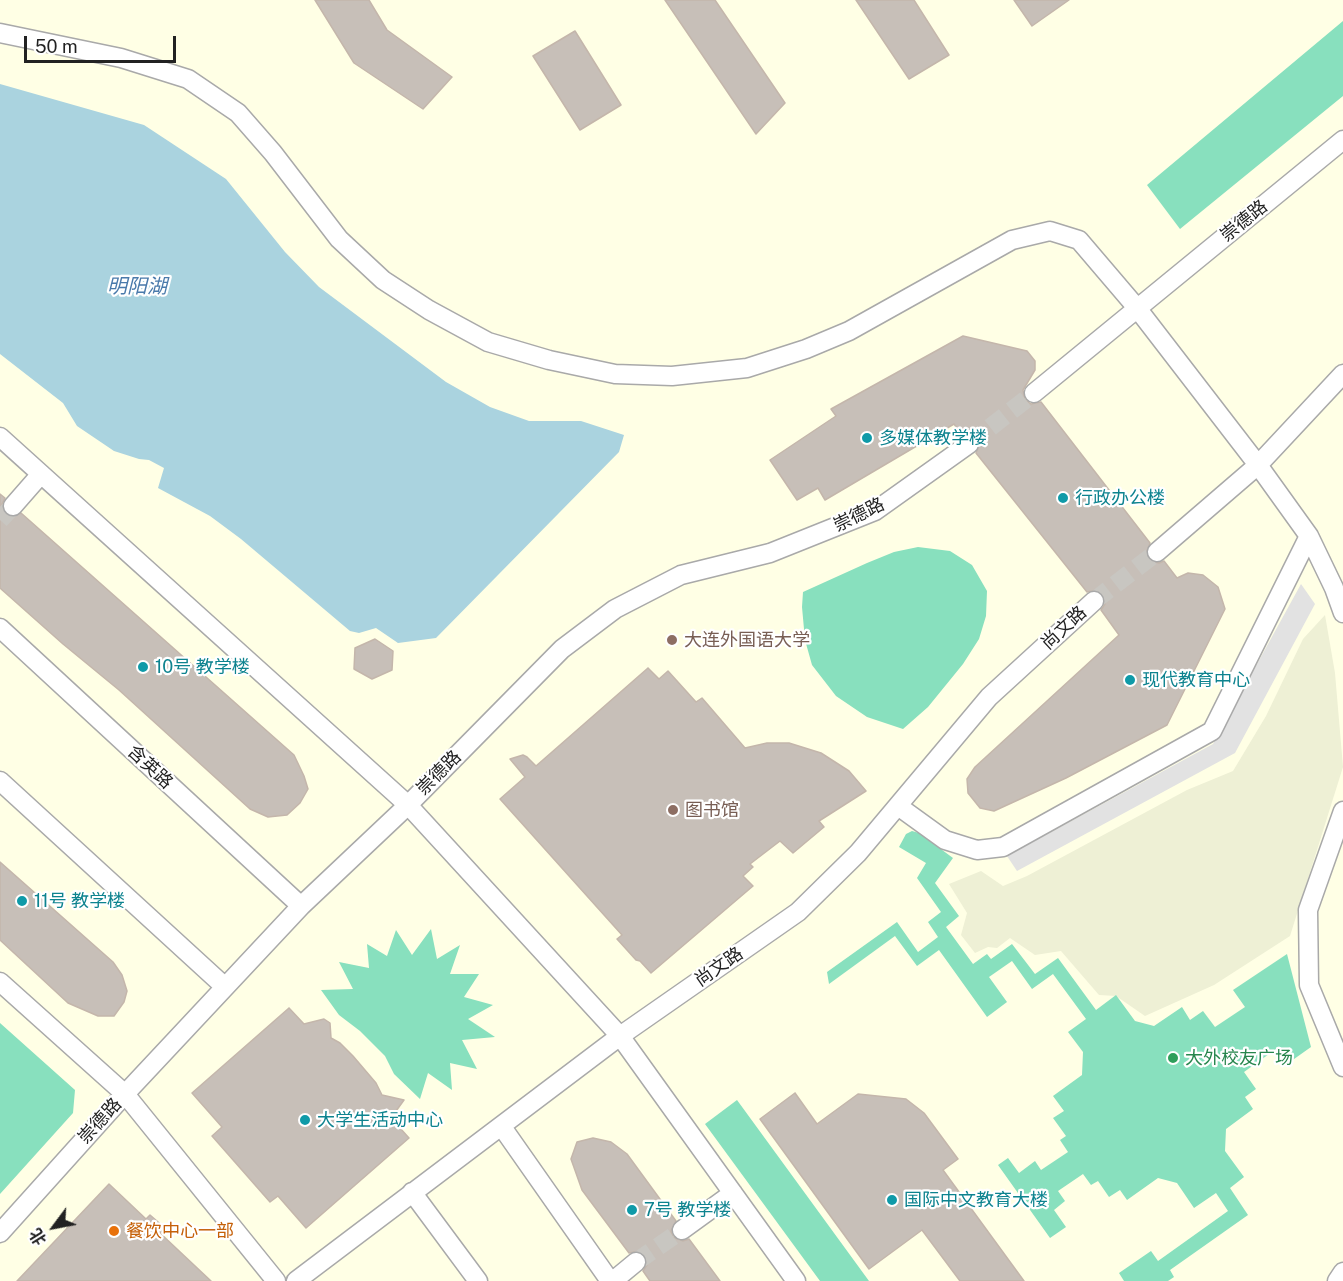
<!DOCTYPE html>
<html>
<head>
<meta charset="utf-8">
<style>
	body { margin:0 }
	#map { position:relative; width:1343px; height:1281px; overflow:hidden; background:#f2efe9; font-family:"Public Sans","Noto Sans SC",sans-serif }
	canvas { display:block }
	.north { position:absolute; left:24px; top:1197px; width:60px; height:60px; -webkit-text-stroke:4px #fff; paint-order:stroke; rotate:238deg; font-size:16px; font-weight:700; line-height:24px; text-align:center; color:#222 }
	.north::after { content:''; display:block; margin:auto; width:21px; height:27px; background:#222; clip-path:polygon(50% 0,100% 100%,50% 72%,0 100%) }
	.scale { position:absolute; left:24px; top:36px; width:152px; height:27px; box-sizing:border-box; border:3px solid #222; border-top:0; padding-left:8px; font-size:18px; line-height:21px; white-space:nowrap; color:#222; -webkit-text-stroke:4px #fff; paint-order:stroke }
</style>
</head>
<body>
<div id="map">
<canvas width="1343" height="1281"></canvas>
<div class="north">北</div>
<div class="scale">50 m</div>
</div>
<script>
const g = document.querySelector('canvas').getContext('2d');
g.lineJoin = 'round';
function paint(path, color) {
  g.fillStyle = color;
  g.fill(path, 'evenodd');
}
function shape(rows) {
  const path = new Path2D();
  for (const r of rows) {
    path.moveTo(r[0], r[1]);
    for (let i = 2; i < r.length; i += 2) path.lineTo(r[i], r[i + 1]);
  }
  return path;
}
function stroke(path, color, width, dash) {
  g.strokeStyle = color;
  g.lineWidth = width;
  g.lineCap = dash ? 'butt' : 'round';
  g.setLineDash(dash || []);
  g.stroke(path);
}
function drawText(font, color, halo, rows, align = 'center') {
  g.font = font + ' "Public Sans","Noto Sans SC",sans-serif';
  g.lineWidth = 4.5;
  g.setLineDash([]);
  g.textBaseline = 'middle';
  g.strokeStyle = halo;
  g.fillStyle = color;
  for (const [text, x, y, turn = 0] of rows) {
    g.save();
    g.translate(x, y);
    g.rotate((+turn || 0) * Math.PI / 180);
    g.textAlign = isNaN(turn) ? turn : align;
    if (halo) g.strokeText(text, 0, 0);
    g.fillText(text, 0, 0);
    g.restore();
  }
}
paint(shape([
	[0,0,1343,0,1343,1281,0,1281]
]), '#ffffe5');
paint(shape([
	[1325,615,1335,673,1343,767,1290,936,1214,985,1145,1016,1116,996,1099,995,1061,951,1035,955,1010,938,997,948,988,947,975,953,961,935,967,913,949,884,981,871,1003,886,1027,876,1187,790,1233,771,1266,716,1303,639]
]), '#eef0d5');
paint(shape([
	[1343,21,1343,96,1180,229,1147,185],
	[918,547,950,551,972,565,987,591,986,616,979,639,963,664,928,707,903,729,867,717,836,696,812,665,805,640,802,607,803,592,867,563,894,552],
	[912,831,919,833,953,858,935,883,959,916,946,927,973,964,987,954,991,959,1012,944,1035,974,1058,958,1096,1010,1116,995,1135,1021,1154,1026,1182,1007,1190,1020,1203,1011,1215,1027,1245,1007,1233,990,1287,954,1311,1047,1287,1064,1276,1049,1244,1072,1256,1089,1245,1097,1253,1109,1226,1129,1225,1151,1244,1177,1230,1188,1248,1215,1170,1270,1174,1277,1168,1281,1124,1281,1119,1273,1151,1251,1158,1261,1228,1211,1216,1193,1194,1208,1177,1183,1158,1178,1127,1200,1120,1190,1109,1197,1098,1181,1091,1185,1083,1174,1058,1191,1065,1201,1054,1210,1066,1227,1050,1238,998,1165,1008,1158,1019,1173,1035,1161,1041,1170,1068,1152,1060,1140,1066,1136,1053,1118,1064,1111,1053,1096,1082,1075,1083,1052,1068,1032,1086,1019,1053,974,1032,989,1012,961,989,977,1007,1002,987,1017,939,950,917,966,895,936,829,984,827,972,897,922,918,952,938,937,928,922,941,912,917,878,926,863,899,847,906,834],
	[431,929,437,959,460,945,450,974,479,974,464,997,493,1005,468,1019,495,1037,462,1040,477,1069,450,1063,452,1090,428,1073,420,1099,394,1074,385,1056,360,1031,339,1015,321,990,353,989,339,962,369,968,367,944,387,956,396,930,412,955],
	[0,1023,75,1090,73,1113,0,1194],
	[737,1100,869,1281,820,1281,705,1124]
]), '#88e0be');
paint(shape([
	[1301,584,1315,604,1235,753,1017,871,1007,856,1213,744]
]), '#e2e2e2');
paint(shape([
	[0,84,144,125,226,179,285,252,319,287,446,382,490,407,529,421,581,421,624,435,619,452,436,638,398,643,376,628,359,633,350,631,241,539,210,516,158,488,164,468,149,460,139,459,114,451,77,426,63,403,0,354]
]), '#aad3df');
const building = shape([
	[315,0,369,0,387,30,452,77,423,109,354,63,315,0],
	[665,0,715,0,785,103,756,134,665,0],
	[856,0,914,0,949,55,909,79,856,0],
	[1014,0,1069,0,1032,26,1014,0],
	[575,31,621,105,580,130,533,56,575,31],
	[963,336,1027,351,1035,361,1035,370,1023,390,1025,400,1031,404,1041,402,1150,543,1146,554,1149,560,1159,563,1164,561,1177,578,1188,573,1203,575,1218,587,1225,609,1167,725,1066,778,994,811,980,808,968,793,967,779,975,767,1119,635,1101,610,1105,604,1103,594,1097,590,1087,592,976,453,980,444,978,437,969,433,962,435,954,424,825,500,818,488,797,500,770,460,836,416,831,409,963,336],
	[0,494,5,498,2,504,5,514,11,517,21,513,294,755,304,776,308,789,300,803,287,815,268,817,250,809,119,690,63,644,0,588,0,494],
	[375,639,393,651,392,670,372,679,354,669,355,648,375,639],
	[648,668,659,679,668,671,696,702,702,698,745,748,767,743,789,743,821,753,849,771,866,791,819,821,824,827,793,853,780,841,750,864,753,867,743,876,753,886,651,973,640,961,636,960,617,939,622,935,500,799,525,777,510,759,523,755,527,757,536,766,648,668],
	[0,862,113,962,122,975,127,991,124,1002,114,1016,98,1016,68,1003,0,940,0,862],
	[289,1008,304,1024,324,1019,330,1023,331,1038,340,1043,353,1056,376,1083,382,1095,404,1100,391,1118,409,1138,306,1228,278,1196,270,1202,212,1136,222,1127,192,1093,289,1008],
	[795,1093,817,1124,858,1094,906,1099,924,1113,958,1159,943,1170,1024,1281,960,1281,922,1230,869,1269,760,1119,795,1093],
	[593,1138,611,1142,627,1154,676,1221,671,1231,673,1237,683,1241,689,1239,720,1281,650,1281,643,1271,647,1265,645,1255,639,1251,629,1253,582,1190,571,1159,577,1142,593,1138],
	[109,1184,146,1219,150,1215,165,1228,160,1233,211,1281,17,1281,109,1184]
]);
paint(building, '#c7bfb8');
stroke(building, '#c4b6ab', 1.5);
stroke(shape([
	[969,444,1034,393],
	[0,520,13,506],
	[1094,601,1157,552],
	[636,1262,682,1230]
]), '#c8c6c1', 18, [18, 9]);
const minor = shape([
	[0,33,121,58,188,79,238,113,273,153,339,239,383,280,429,310,488,342,549,360,615,374,672,376,747,368,806,349,849,331,1012,240,1050,231,1079,240,1137,308,1258,465,1309,536,1334,588,1343,613],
	[1034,393,1343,140],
	[0,437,408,805,620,1036,796,1281],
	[13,506,41,474],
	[1157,552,1258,465,1343,374],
	[0,628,301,906],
	[0,781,224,986],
	[898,806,945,840,977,850,1003,847,1212,731,1309,536],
	[1343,811,1308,910,1309,985,1343,1067],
	[0,982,125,1094,276,1281],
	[502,1127,610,1281],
	[412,1192,478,1281],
	[682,1230,733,1193],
	[0,1233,125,1094,301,906,408,805,562,649,615,609,681,575,770,553,875,511,969,444],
	[296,1281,620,1036,798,912,858,853,989,697,1094,601],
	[613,1281,636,1262],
	[1337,1281,1343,1272]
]);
stroke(minor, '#a9a9a9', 21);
stroke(minor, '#fff', 18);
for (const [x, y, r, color] of [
	[867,438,6,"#0f9aa8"],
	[1063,498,6,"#0f9aa8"],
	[672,640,6,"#8d6e63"],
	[143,667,6,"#0f9aa8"],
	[1130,680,6,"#0f9aa8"],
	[673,810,6,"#8d6e63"],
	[22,901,6,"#0f9aa8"],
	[1173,1058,6,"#2e9e5b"],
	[305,1120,6,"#0f9aa8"],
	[892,1200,6,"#0f9aa8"],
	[632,1210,6,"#0f9aa8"],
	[114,1231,6,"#e8710a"]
]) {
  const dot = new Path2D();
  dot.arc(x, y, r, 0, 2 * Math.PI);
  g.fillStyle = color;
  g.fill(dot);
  stroke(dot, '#fff', 2);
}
drawText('18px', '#222', '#fff', [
	["崇德路",1244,221,-39],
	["崇德路",859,515,-26],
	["尚文路",1064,628,-43],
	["含英路",150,767,43],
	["崇德路",439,773,-45],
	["尚文路",719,967,-35],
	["崇德路",100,1121,-48]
]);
drawText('18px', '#0d838f', '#fff', [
	["多媒体教学楼",879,438],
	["行政办公楼",1075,498],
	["10号 教学楼",155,667],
	["现代教育中心",1142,680],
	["11号 教学楼",34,901],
	["大学生活动中心",317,1120],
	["国际中文教育大楼",904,1200],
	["7号 教学楼",644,1210]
], 'left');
drawText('18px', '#785e54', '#fff', [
	["大连外国语大学",684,640],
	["图书馆",685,810]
], 'left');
drawText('18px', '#27864d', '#fff', [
	["大外校友广场",1185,1058]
], 'left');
drawText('18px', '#c56008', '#fff', [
	["餐饮中心一部",126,1231]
], 'left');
drawText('italic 20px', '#4a7aab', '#fff', [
	["明阳湖",137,287]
]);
</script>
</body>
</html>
